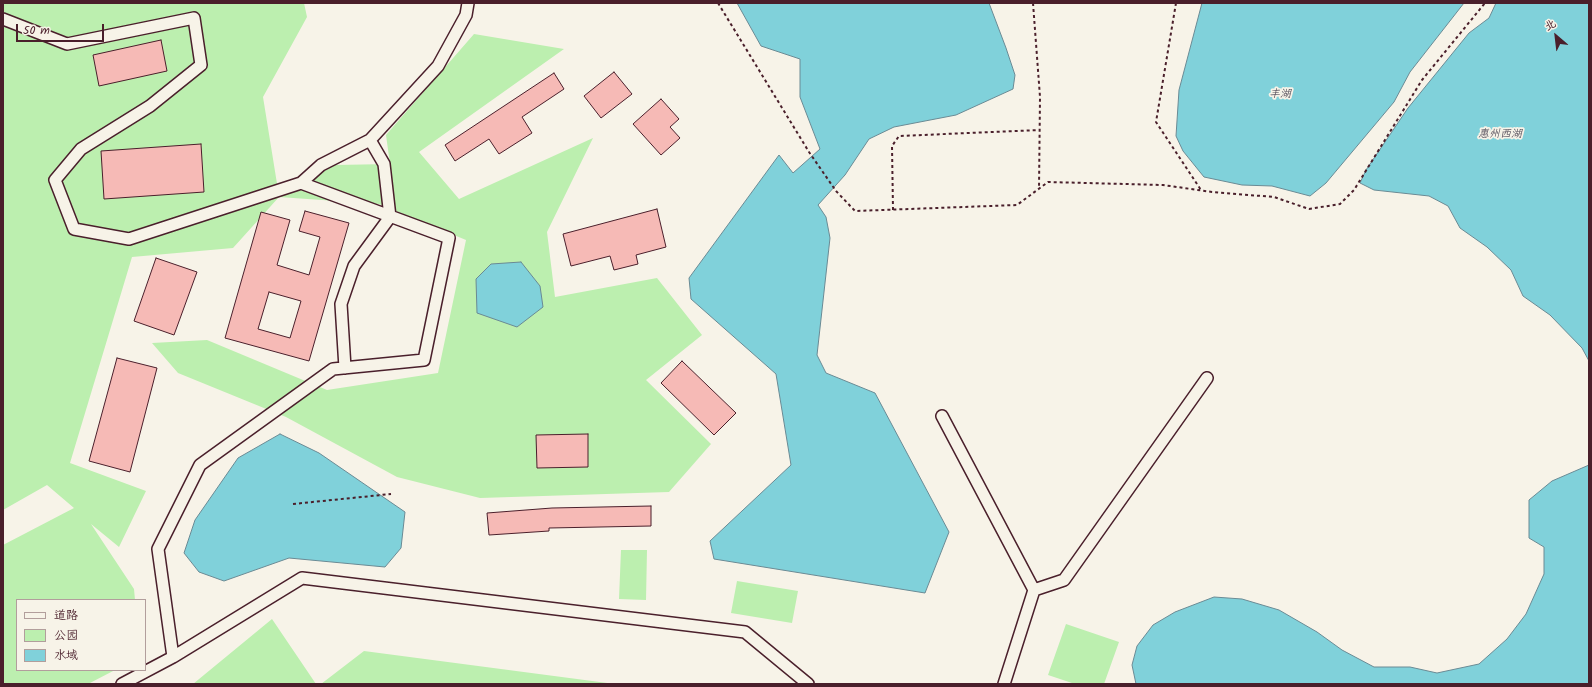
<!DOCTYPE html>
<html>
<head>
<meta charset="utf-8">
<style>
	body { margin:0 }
	#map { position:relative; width:1592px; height:687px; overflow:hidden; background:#f7f3e8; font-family:Kalam,"LXGW WenKai TC",sans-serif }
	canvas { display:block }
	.frame { position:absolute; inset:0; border:4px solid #4a1f2b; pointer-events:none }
	.legend { position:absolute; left:16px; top:599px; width:130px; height:72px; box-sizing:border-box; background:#f7f3e8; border:1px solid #b29e9c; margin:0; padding:5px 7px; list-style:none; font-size:12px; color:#4a1f2b }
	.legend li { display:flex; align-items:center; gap:8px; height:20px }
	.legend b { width:20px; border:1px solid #b29e9c }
	.north { position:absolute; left:1536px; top:16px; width:40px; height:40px; -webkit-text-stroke:3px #f7f3e8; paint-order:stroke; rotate:332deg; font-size:11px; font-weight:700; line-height:16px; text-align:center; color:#4a1f2b }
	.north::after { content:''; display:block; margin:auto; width:14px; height:18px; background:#4a1f2b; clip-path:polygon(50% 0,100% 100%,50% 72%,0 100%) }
	.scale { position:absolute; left:16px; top:24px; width:88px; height:18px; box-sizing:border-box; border:2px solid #4a1f2b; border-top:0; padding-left:5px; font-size:12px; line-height:14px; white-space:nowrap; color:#4a1f2b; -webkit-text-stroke:3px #f7f3e8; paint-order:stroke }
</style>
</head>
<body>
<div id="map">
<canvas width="1592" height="687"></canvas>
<div class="frame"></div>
<ul class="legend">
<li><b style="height:5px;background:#f7f3e8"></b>道路</li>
<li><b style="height:11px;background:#bcefaf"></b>公园</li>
<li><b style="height:11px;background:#80d1da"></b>水域</li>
</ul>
<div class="north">北</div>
<div class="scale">50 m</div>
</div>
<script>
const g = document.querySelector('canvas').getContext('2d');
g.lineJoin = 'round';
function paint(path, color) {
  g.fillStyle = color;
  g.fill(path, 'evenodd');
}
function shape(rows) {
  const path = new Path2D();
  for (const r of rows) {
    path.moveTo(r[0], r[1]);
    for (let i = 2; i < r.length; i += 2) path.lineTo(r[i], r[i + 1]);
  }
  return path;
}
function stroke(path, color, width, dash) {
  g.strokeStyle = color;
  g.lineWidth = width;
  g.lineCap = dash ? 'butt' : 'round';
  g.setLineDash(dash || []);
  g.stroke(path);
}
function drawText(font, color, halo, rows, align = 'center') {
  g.font = font + ' Kalam,"LXGW WenKai TC",sans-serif';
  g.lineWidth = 3.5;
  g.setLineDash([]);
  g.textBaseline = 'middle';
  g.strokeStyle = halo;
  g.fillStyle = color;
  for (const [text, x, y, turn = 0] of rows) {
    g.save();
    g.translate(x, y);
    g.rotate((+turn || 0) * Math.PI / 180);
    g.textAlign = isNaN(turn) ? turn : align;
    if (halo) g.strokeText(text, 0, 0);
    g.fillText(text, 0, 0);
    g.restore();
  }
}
paint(shape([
	[3,3,304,3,307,17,263,97,279,196,335,165,390,164,386,135,474,34,564,49,419,152,459,199,593,138,547,232,555,297,657,278,702,335,646,380,711,444,669,492,480,498,397,477,286,417,178,373,152,343,207,340,327,390,438,373,466,240,379,204,279,197,233,248,132,257,70,463,146,491,119,547,91,524,134,589,135,600,17,600,17,670,115,670,88,684,3,684,3,545,74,508,47,485,3,510],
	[621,550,647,550,646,600,619,599],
	[737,581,798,591,792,623,731,613],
	[272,619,316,684,193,684],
	[1066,624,1119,642,1104,684,1075,684,1048,675],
	[364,651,615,684,321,684]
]), '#bcefaf');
const water = shape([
	[737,3,989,3,1006,48,1015,75,1013,89,956,115,894,127,869,139,845,175,818,205,826,217,830,238,817,355,826,373,875,393,949,532,925,593,714,559,710,541,791,465,776,374,691,299,689,278,779,155,793,173,820,149,800,97,800,59,761,46,737,3],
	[1202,3,1464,3,1410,72,1394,102,1326,183,1310,196,1272,186,1242,185,1204,177,1183,151,1176,136,1179,90,1202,3],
	[1496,3,1589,3,1589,361,1582,348,1550,315,1523,296,1511,270,1487,247,1460,228,1448,206,1429,196,1374,190,1360,183,1366,170,1408,108,1469,33,1489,18,1496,3],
	[521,262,540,286,543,307,517,327,477,313,476,279,491,264,521,262],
	[280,434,319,453,405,512,401,548,385,567,289,558,224,581,199,572,184,553,195,520,238,458,280,434],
	[1589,465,1589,684,1136,684,1132,665,1137,646,1153,625,1175,612,1214,597,1242,599,1279,610,1317,632,1342,650,1374,667,1410,667,1437,673,1479,664,1507,639,1526,614,1544,574,1544,547,1529,538,1529,500,1552,481,1589,465]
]);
paint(water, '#80d1da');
stroke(water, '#6a8a94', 1);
const building = shape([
	[161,40,167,71,99,86,93,55,161,40],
	[614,72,632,94,601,118,584,96,614,72],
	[554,73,564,89,522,117,532,133,499,154,489,139,455,161,445,145,554,73],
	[661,99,679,119,670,127,680,138,661,155,633,124,661,99],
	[201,144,204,192,104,199,101,151,201,144],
	[657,209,666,247,636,255,638,264,614,270,610,256,571,266,563,234,657,209],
	[305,211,349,223,309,361,225,338,261,212,290,220,277,265,309,275,320,237,299,231,305,211],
	[269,292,301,301,290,338,258,329,269,292],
	[156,258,197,272,174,335,134,321,156,258],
	[117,358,157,368,130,472,89,461,117,358],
	[682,361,736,413,714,435,661,383,682,361],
	[588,434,588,467,537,468,536,435,588,434],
	[651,506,651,526,549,528,549,531,489,535,487,513,552,508,651,506]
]);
paint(building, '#f6bab6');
stroke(building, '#4a1f2b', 1);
const minor = shape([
	[3,19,67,44,194,18,201,65,150,106,81,149,55,180,74,229,129,239,301,183,449,238,424,360,333,369,200,465,158,549,173,657,122,684],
	[301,183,321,165,370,140,438,66,466,15,468,3],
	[345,368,341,304,354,266,390,217,384,164,370,140],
	[942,416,1034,590,1004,684],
	[1034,590,1064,580,1207,378],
	[173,657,302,578,745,632,808,684]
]);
stroke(minor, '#4a1f2b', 14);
stroke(shape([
	[718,3,809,152,836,191,855,211,1017,205,1048,182,1163,185,1212,192,1274,197,1309,209,1340,204,1354,190,1422,80,1485,3],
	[1033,3,1040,97,1039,189],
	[1176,3,1156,122,1201,190],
	[893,210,892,146,899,136,1039,130],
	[293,504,391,494]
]), '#4a1f2b', 2, [3, 3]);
stroke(minor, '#f7f3e8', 11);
drawText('italic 11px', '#5a5460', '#f7f3e8', [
	["丰湖",1280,95],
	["惠州西湖",1500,135]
]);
</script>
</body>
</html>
